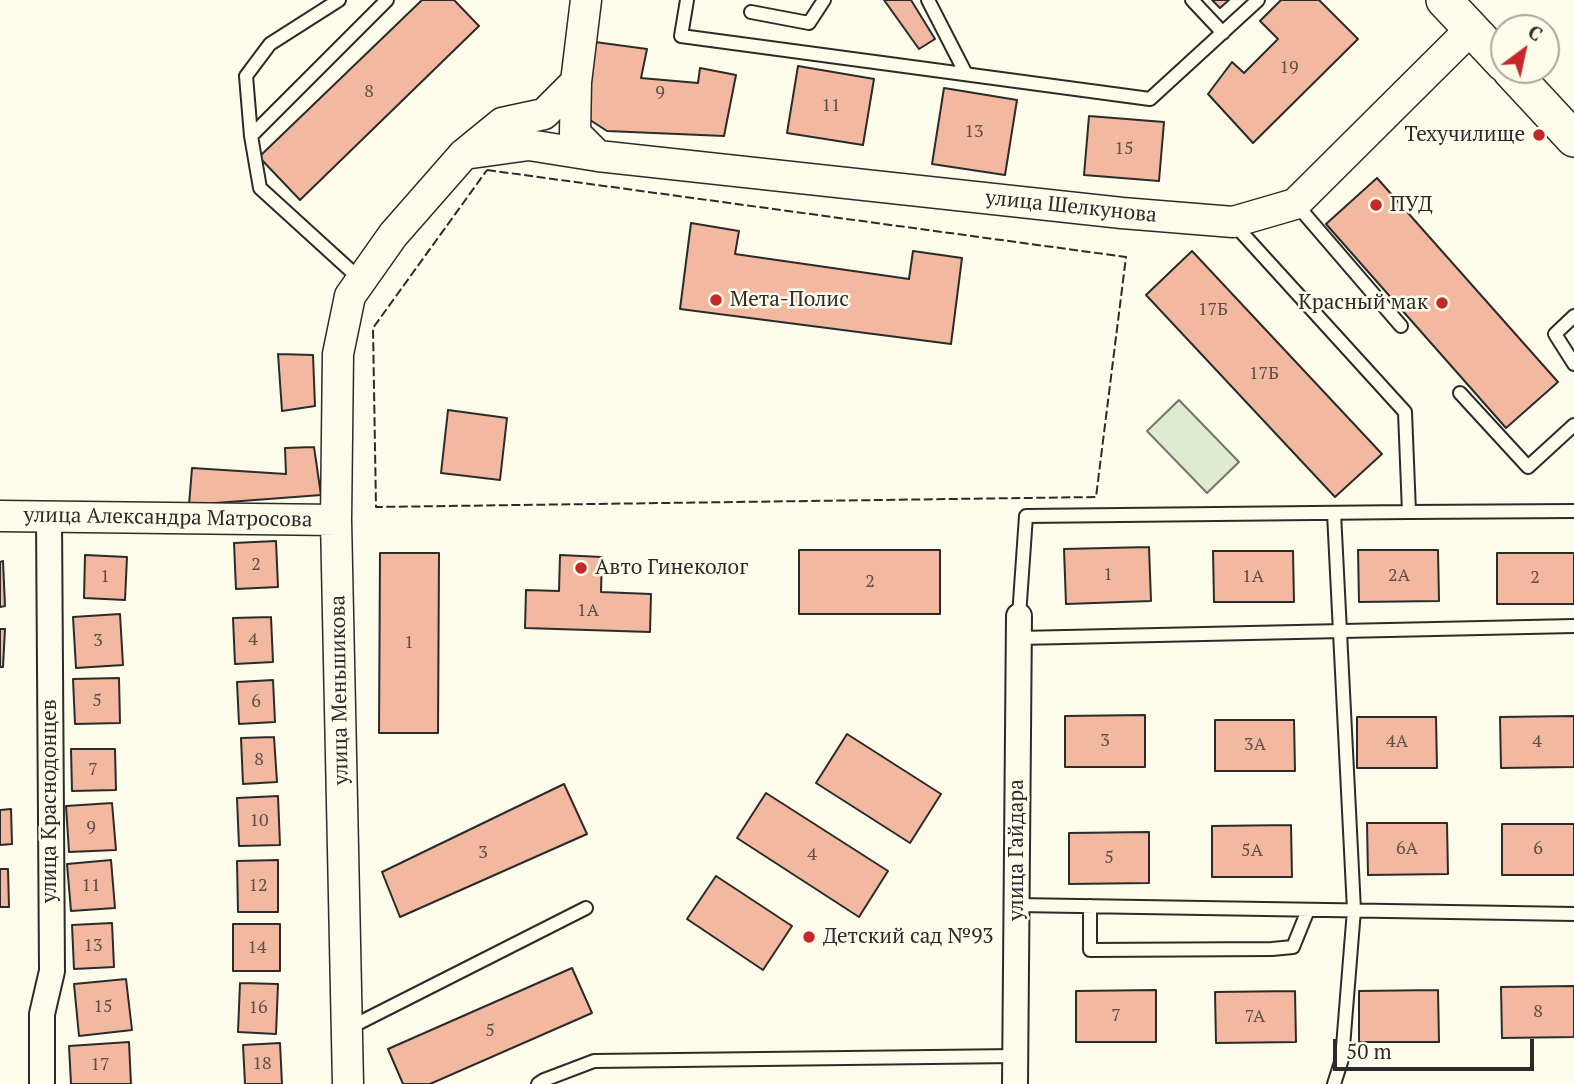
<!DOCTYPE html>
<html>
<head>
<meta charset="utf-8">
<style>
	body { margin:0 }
	#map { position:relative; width:1574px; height:1084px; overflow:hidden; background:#fdfbea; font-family:"PT Serif",serif }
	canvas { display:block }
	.north { position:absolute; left:1490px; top:14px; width:70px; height:70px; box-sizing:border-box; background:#fdfbea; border:2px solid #a9a89e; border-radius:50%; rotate:33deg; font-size:19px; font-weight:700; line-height:28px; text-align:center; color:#2b2b2b }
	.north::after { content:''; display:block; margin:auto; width:24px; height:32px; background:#c62828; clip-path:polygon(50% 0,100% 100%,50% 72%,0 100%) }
	.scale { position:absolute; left:1333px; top:1039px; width:201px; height:32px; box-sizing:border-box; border:4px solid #2b2b2b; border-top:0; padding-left:9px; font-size:21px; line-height:24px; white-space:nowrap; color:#2b2b2b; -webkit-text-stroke:5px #fdfbea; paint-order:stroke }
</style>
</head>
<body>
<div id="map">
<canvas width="1574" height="1084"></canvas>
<div class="north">С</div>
<div class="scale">50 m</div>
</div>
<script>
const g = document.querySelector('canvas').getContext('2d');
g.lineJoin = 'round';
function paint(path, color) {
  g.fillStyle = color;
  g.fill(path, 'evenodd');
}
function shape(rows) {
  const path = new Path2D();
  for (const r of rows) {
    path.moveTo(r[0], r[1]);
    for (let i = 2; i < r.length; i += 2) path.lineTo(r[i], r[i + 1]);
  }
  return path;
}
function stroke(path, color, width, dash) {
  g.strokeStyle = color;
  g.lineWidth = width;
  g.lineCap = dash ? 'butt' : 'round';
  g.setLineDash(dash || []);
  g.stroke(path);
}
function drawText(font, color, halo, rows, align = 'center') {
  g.font = font + ' "PT Serif",serif';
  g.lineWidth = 5;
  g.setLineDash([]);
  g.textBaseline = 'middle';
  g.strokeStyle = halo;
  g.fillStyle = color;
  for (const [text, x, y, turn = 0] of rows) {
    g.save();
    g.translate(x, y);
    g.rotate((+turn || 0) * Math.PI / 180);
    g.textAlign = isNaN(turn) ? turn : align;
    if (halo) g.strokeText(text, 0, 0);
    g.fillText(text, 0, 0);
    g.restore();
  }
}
const green = shape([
	[1179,400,1239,462,1207,493,1147,431,1179,400]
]);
paint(green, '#deebd1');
stroke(green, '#74746e', 2);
const building = shape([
	[422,0,454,0,479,26,300,200,259,157,422,0],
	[884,0,911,0,935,39,919,49,884,0],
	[1212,0,1229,0,1220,8,1212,0],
	[1281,0,1319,0,1358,39,1253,143,1208,94,1232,62,1244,73,1278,39,1260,21,1281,0],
	[595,42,647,49,641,78,698,83,700,68,736,75,724,136,607,131,590,120,586,103,595,42],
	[798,66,874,79,863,145,787,133,798,66],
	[944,88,1017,100,1005,175,932,164,944,88],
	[1089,116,1164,122,1159,181,1084,175,1089,116],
	[1377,178,1558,382,1506,428,1326,224,1377,178],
	[691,223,739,231,735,254,909,279,913,251,962,258,951,344,680,309,691,223],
	[1192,251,1382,454,1335,497,1146,295,1192,251],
	[278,354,313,355,315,406,282,411,278,354],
	[448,410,507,418,500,480,441,473,448,410],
	[314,447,321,495,189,505,192,468,286,474,285,448,314,447],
	[276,541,278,587,236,589,234,543,276,541],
	[1149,547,1151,601,1066,604,1064,549,1149,547],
	[799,550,940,550,940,614,799,614,799,550],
	[1358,550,1438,550,1439,601,1359,602,1358,550],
	[1213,551,1293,551,1294,602,1214,602,1213,551],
	[380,553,439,553,438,733,379,733,380,553],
	[1497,553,1574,553,1574,604,1497,604,1497,553],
	[85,555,127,557,125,600,84,598,85,555],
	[560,555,602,557,601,592,651,594,650,632,525,628,526,590,559,591,560,555],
	[3,561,5,606,0,607,0,562,3,561],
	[120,614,123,665,76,668,73,617,120,614],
	[271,617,273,662,235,664,233,618,271,617],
	[0,629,5,629,3,667,0,667,0,629],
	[119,678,120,723,75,724,73,679,119,678],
	[273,680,275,722,239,724,237,682,273,680],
	[1145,715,1145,767,1065,767,1065,716,1145,715],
	[1574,716,1574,767,1501,768,1500,717,1574,716],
	[1357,717,1436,717,1437,768,1357,768,1357,717],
	[1215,720,1294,720,1295,771,1215,771,1215,720],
	[847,734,941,794,910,843,816,783,847,734],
	[274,737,277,782,243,784,241,738,274,737],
	[71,749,115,749,116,790,72,791,71,749],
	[564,784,587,834,400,917,382,872,564,784],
	[766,793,888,871,859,917,737,838,766,793],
	[278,796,280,845,239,846,237,798,278,796],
	[112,803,116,850,69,852,66,806,112,803],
	[11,809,12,844,0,845,0,810,11,809],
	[1367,823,1447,823,1448,874,1368,875,1367,823],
	[1502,824,1574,824,1574,875,1502,875,1502,824],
	[1291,825,1292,877,1212,877,1212,826,1291,825],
	[1149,832,1149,883,1069,884,1069,833,1149,832],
	[111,860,115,908,71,911,67,864,111,860],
	[278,860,278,912,238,912,237,861,278,860],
	[0,869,8,869,9,907,0,907,0,869],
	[716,876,792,926,763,970,687,919,716,876],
	[112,923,114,967,74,969,72,925,112,923],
	[233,924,280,924,280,971,233,971,233,924],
	[572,968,592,1013,430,1084,403,1084,388,1049,572,968],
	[126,979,132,1030,79,1036,74,984,126,979],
	[240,983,278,984,276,1034,238,1032,240,983],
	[1574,986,1574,1037,1502,1038,1501,987,1574,986],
	[1156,990,1156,1042,1076,1042,1076,991,1156,990],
	[1438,990,1439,1042,1359,1042,1359,991,1438,990],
	[1295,991,1296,1042,1216,1043,1215,992,1295,991],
	[129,1042,131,1084,71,1084,69,1046,129,1042],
	[280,1043,282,1084,245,1084,243,1045,280,1043]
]);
paint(building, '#f2b8a0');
stroke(building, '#2b2b2b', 2);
const service = shape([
	[339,0,270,44,246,76,251,136,260,188,361,280],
	[687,0,681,36,1150,99,1258,0],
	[928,0,966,74],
	[1192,0,1223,33],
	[751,12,809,23,824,0],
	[251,136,387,0],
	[1296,204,1401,326],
	[1574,316,1555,334,1574,364],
	[1460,393,1528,467,1574,425],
	[1409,512,1574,511],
	[1019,616,1026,516,1409,512,1405,412,1233,223],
	[1019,638,1574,626],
	[1017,905,1574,914],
	[1090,906,1090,950,1272,949,1293,947,1308,910],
	[347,1029,586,908],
	[538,1084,544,1080,594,1061,1016,1056],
	[1334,1084,1342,1059,1354,910,1334,513]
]);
const minor = shape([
	[42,1084,42,1014,52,971,49,518],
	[1015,1084,1019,616]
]);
const tertiary = shape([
	[586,0,576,82,575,133,598,156,1122,213,1233,222,1295,204,1471,29],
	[464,154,529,145,598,156],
	[0,516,336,520],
	[348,1084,336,520,338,354,350,296,393,235,464,154,502,123,544,114,576,82]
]);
const secondary = shape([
	[1444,0,1504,64],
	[1510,70,1574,139]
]);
stroke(service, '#2b2b2b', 16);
stroke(minor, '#2b2b2b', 28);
stroke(tertiary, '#2b2b2b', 33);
stroke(secondary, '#2b2b2b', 38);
stroke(service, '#fdfbea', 12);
stroke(minor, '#fdfbea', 24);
stroke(tertiary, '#fdfbea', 30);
stroke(secondary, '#fdfbea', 35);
stroke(shape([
	[487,170,1126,257,1096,497,376,507,373,328,487,170]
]), '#2b2b2b', 2, [9, 3.5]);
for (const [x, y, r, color] of [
	[1539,135,7,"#c62828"],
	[1376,205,7,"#c62828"],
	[716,300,7,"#c62828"],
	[1442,303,7,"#c62828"],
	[581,568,7,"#c62828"],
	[809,937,7,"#c62828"]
]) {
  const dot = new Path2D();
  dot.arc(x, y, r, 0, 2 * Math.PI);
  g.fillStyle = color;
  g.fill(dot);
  stroke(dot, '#fdfbea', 2.5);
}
drawText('18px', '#5d4e48', null, [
	["19",1289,68],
	["8",369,92],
	["9",660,93],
	["11",831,106],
	["13",974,132],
	["15",1124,149],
	["17Б",1213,310],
	["17Б",1264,374],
	["2",256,565],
	["1",1108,575],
	["2А",1399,576],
	["1",105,577],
	["1А",1253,577],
	["2",1535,578],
	["2",870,582],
	["1А",588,611],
	["4",253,640],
	["3",98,641],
	["1",409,643],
	["5",97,701],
	["6",256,702],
	["3",1105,741],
	["4А",1397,742],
	["4",1537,742],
	["3А",1255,745],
	["8",259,760],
	["7",93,770],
	["10",259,821],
	["9",91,828],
	["6А",1407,849],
	["6",1538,849],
	["5А",1252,851],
	["3",483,853],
	["4",812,855],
	["5",1109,858],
	["11",91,886],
	["12",258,886],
	["13",93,946],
	["14",257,948],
	["15",103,1007],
	["16",258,1008],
	["8",1538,1012],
	["7",1116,1016],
	["7А",1255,1017],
	["5",490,1031],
	["18",262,1064],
	["17",100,1065]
]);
drawText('21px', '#2b2b2b', '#fdfbea', [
	["Техучилище",1525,135,"right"],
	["ПУД",1390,205],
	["Мета-Полис",730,300],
	["Красный мак",1428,303,"right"],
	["Авто Гинеколог",595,568],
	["Детский сад №93",823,937]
], 'left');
drawText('21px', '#2b2b2b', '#fdfbea', [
	["улица Шелкунова",1071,207,6],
	["улица Александра Матросова",168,518,1],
	["улица Меньшикова",340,690,-91],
	["улица Краснодонцев",50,801,-90],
	["улица Гайдара",1017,850,-90]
]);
</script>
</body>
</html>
